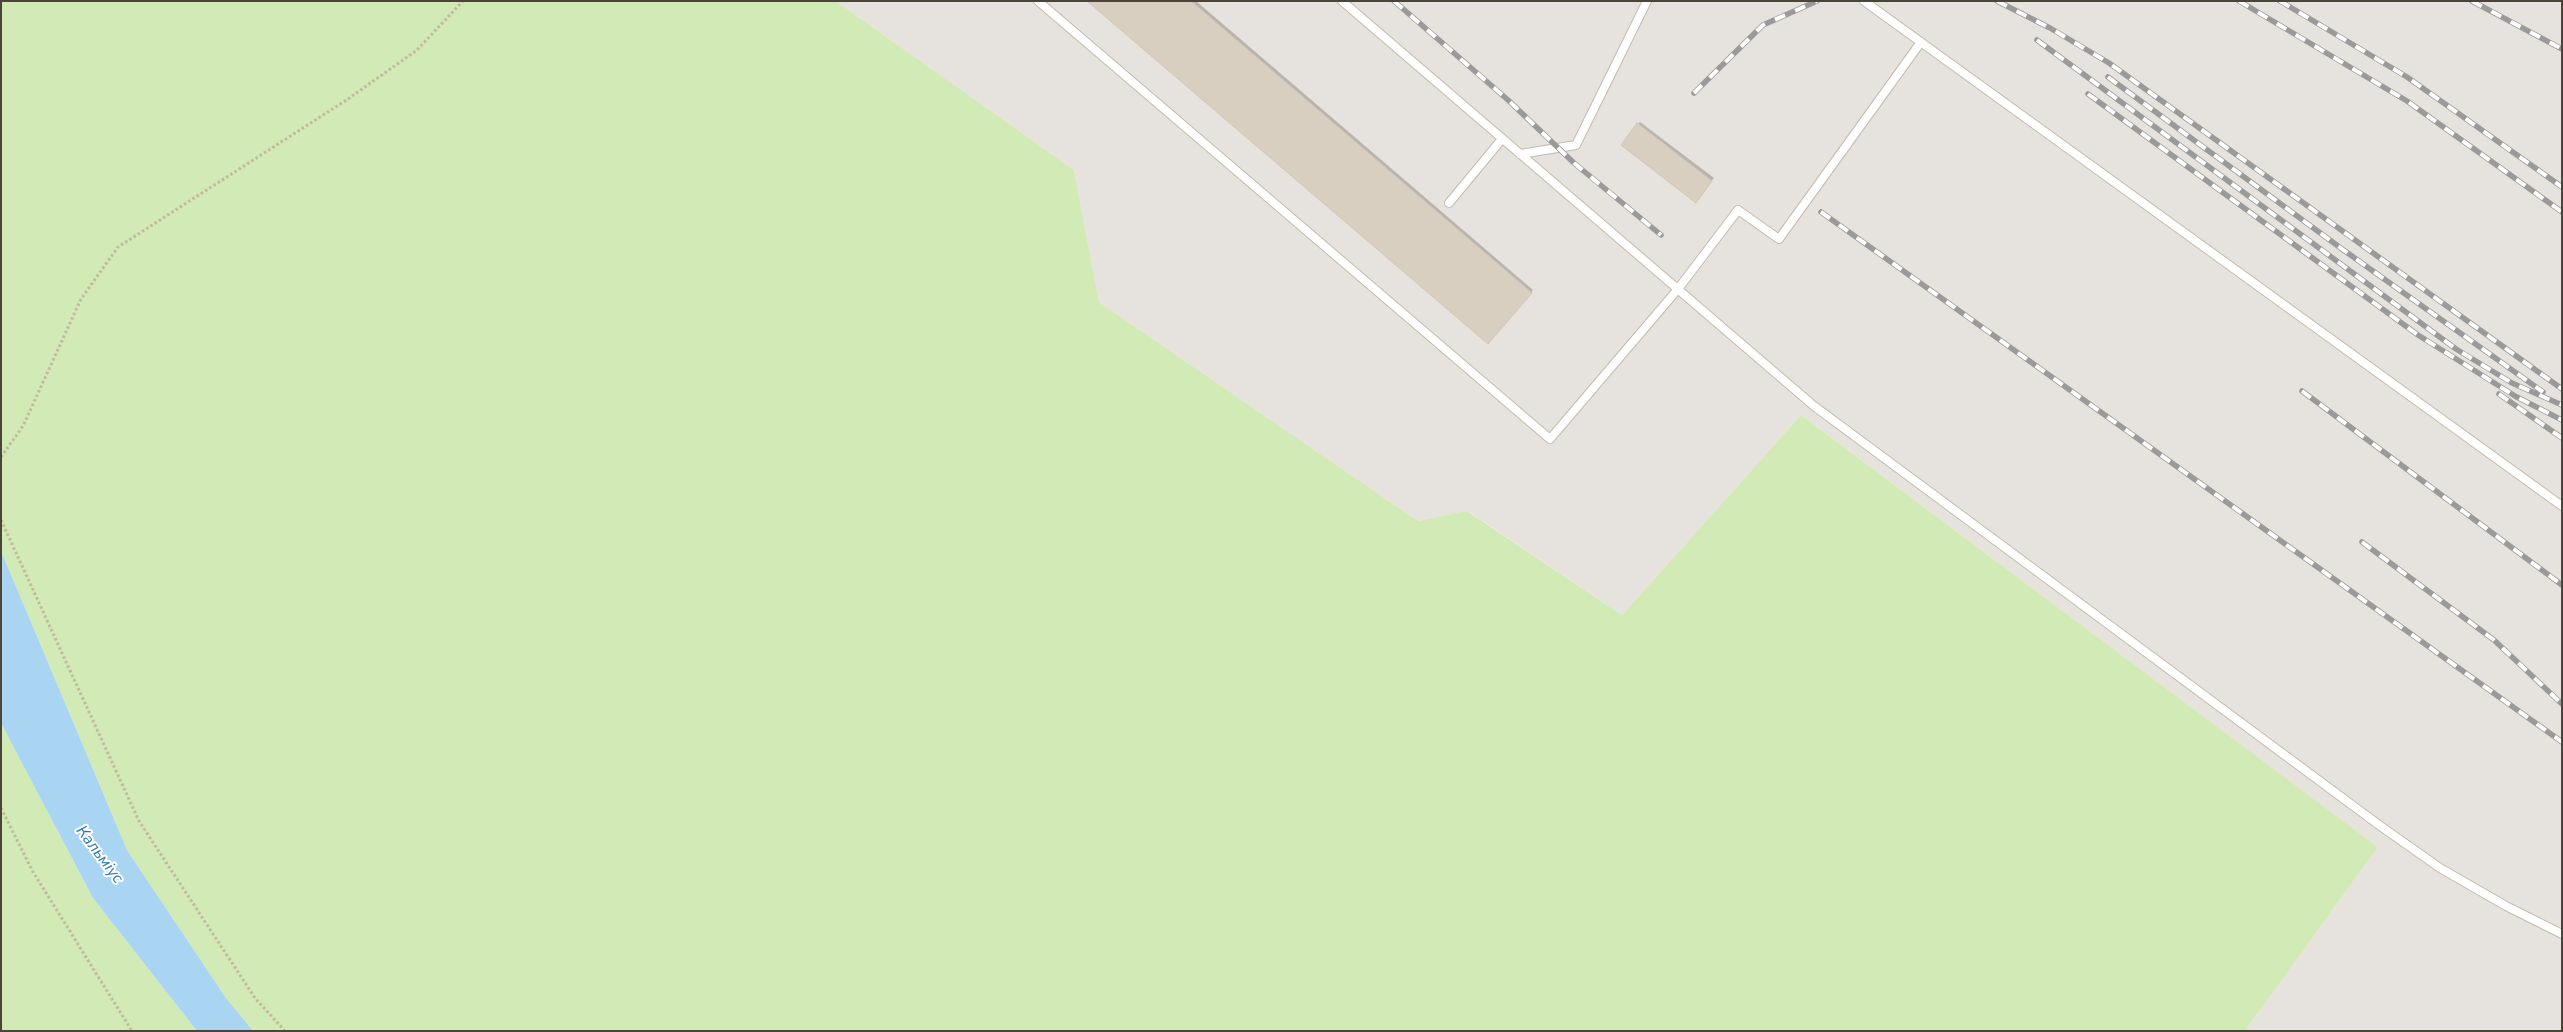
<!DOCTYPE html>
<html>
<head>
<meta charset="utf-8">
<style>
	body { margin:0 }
	#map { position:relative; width:2563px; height:1032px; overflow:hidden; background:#f6f3ec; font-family:"Nunito Sans",sans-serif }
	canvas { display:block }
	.frame { position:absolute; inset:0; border:2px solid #4b4439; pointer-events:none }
</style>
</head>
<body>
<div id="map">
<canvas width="2563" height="1032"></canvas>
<div class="frame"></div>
</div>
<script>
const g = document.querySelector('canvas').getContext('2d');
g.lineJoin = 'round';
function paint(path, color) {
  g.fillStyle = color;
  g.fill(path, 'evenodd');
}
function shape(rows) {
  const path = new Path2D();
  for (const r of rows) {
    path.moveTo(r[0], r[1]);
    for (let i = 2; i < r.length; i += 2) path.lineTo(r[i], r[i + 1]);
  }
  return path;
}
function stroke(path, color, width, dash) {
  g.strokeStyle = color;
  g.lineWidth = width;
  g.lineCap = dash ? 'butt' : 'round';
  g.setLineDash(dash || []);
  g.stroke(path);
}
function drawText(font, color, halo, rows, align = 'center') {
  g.font = font + ' "Nunito Sans",sans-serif';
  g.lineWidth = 4;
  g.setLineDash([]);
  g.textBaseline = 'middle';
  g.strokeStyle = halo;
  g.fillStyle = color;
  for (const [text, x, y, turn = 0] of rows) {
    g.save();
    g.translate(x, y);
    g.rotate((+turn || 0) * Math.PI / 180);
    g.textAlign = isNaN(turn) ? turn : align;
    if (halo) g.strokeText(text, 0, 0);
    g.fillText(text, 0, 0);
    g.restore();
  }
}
paint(shape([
	[836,1,2562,1,2562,1031,2245,1031,2378,847,1801,415,1622,615,1468,511,1418,521,1099,302,1074,170]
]), '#e6e2dd');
paint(shape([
	[1,1,836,1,1074,170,1099,302,1418,521,1467,511,1622,615,1801,415,2378,847,2245,1031,253,1031,226,998,127,850,1,551],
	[1,723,93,898,197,1031,1,1031]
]), '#d2eab5');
paint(shape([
	[1,551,127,850,226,998,253,1031,197,1031,93,898,13,746,1,723]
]), '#a9d4f2');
paint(shape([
	[1088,1,1196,1,1533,290,1488,343],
	[1640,122,1714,178,1698,199,1638,124]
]), '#0003');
const building = shape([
	[1087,1,1191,1,1532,293,1488,344,1087,1],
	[1637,123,1712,181,1696,203,1621,145,1637,123]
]);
paint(building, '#d8cfc1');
stroke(building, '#d3c7b4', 1);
const service = shape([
	[1038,1,1550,439,1678,289,1738,210,1779,239,1921,42],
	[1342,1,1814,406,2379,825,2440,868,2506,906,2562,934],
	[1864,1,2562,506],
	[1520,154,1576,145,1647,1],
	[1449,203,1502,139]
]);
stroke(service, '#c2bbae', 10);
stroke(shape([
	[1,457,23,426,81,299,118,247,348,99,417,50,463,1],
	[1,520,139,821,255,998,285,1031],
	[1,808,33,872,132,1031]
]), '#c4b79f', 3, [2.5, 2.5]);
stroke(service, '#fff', 8);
const rail = shape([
	[1394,1,1508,100,1574,163,1661,235],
	[1997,1,2050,28,2109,63,2562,389],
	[2239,1,2407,101,2562,212],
	[2280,1,2407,77,2562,187],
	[2472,1,2562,49],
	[2037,40,2456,349,2512,383,2562,405],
	[2108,77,2342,249,2543,392],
	[1694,93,1763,25,1817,1],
	[2088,94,2418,335,2515,396,2562,420],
	[1821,212,2562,742],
	[2302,391,2562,585],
	[2499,394,2562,438],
	[2362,542,2494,640,2562,704]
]);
stroke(rail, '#9a9a9a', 5.5);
stroke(rail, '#fff', 4, [11]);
drawText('italic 16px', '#2e7ab2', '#fff', [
	["Кальміус",99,855,53]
]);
</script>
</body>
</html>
